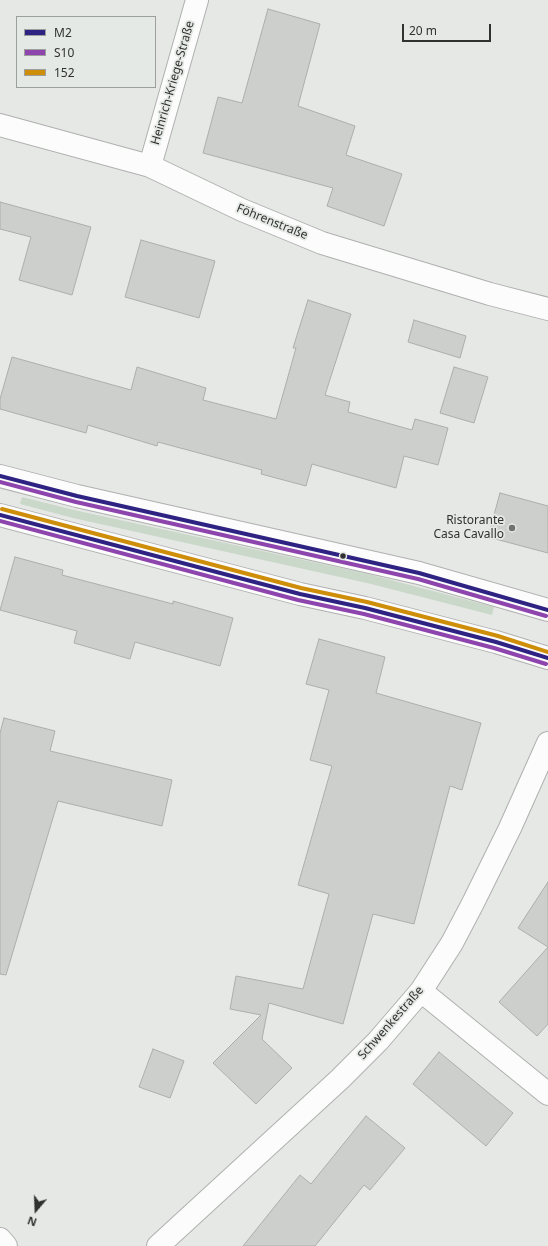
<!DOCTYPE html>
<meta charset="utf-8">
<style>
body{margin:0}
#map{position:relative;width:548px;height:1246px;overflow:hidden;background:#e6e8e6;font-family:"Noto Sans",sans-serif}
canvas{display:block}
.legend{position:absolute;left:16px;top:16px;width:140px;height:72px;box-sizing:border-box;background:#e5e9e5;border:1px solid #9d9f9d;margin:0;padding:5px 7px;list-style:none;font-size:12px;color:#303130}
.legend li{display:flex;align-items:center;gap:8px;height:20px}
.legend b{width:20px;border:1px solid #9d9f9d}
.north{position:absolute;left:16px;top:1190px;width:40px;height:40px;-webkit-text-stroke:3px #e5e9e5;paint-order:stroke;rotate:199deg;font-size:11px;font-weight:700;line-height:16px;text-align:center;color:#303130}
.north::after{content:'';display:block;margin:auto;width:14px;height:18px;background:#303130;clip-path:polygon(50% 0,100% 100%,50% 72%,0 100%)}
.scale{position:absolute;left:402px;top:24px;width:89px;height:18px;box-sizing:border-box;border:2px solid #303130;border-top:0;padding-left:5px;font-size:12px;line-height:14px;white-space:nowrap;color:#303130;-webkit-text-stroke:3px #e5e9e5;paint-order:stroke}
</style>
<div id="map">
<canvas width="548" height="1246"></canvas>
<ul class="legend">
<li><b style="height:5px;background:#2e2382"></b>M2</li>
<li><b style="height:5px;background:#8e44ad"></b>S10</li>
<li><b style="height:5px;background:#cf8e0a"></b>152</li>
</ul>
<div class="north">N</div>
<div class="scale">20 m</div>
</div>
<script>
const ctx = document.querySelector('canvas').getContext('2d');
ctx.lineJoin = 'round';
function fill(path, color) {
  ctx.fillStyle = color;
  ctx.fill(path, 'evenodd');
}
function shape(rows) {
  const path = new Path2D();
  for (const r of rows) {
    path.moveTo(r[0], r[1]);
    for (let i = 2; i < r.length; i += 2) path.lineTo(r[i], r[i + 1]);
  }
  return path;
}
function trace(path, color, width, dash) {
  ctx.strokeStyle = color;
  ctx.lineWidth = width;
  ctx.lineCap = dash ? 'butt' : 'round';
  ctx.setLineDash(dash || []);
  ctx.stroke(path);
}
function write(font, color, halo, rows, align = 'center') {
  ctx.font = font + ' "Noto Sans",sans-serif';
  ctx.lineWidth = 3.5;
  ctx.setLineDash([]);
  ctx.textBaseline = 'middle';
  ctx.strokeStyle = halo;
  ctx.fillStyle = color;
  for (const [text, x, y, turn = 0] of rows) {
    ctx.save();
    ctx.translate(x, y);
    ctx.rotate((+turn || 0) * Math.PI / 180);
    ctx.textAlign = isNaN(turn) ? turn : align;
    if (halo) ctx.strokeText(text, 0, 0);
    ctx.fillText(text, 0, 0);
    ctx.restore();
  }
}
fill(shape([
 [22,497,74,510,368,574,494,607,492,615,367,583,73,518,20,504]
]), '#cad8c9');
const building = shape([
 [268,9,320,24,298,106,355,126,346,155,402,174,384,226,327,206,333,188,203,153,218,97,242,103,268,9],
 [0,202,91,227,72,295,19,280,31,237,0,229,0,202],
 [141,240,215,261,199,318,125,297,141,240],
 [308,300,351,314,325,395,350,402,348,412,412,430,415,419,448,428,438,465,404,456,396,488,312,464,306,486,261,474,262,470,158,442,157,446,88,425,86,433,0,409,0,399,12,357,131,390,137,367,206,388,203,400,276,419,296,348,293,348,308,300],
 [414,320,466,336,460,358,408,342,414,320],
 [454,367,488,377,474,423,440,413,454,367],
 [500,493,548,506,548,553,488,537,500,493],
 [15,557,63,570,62,575,173,604,173,601,233,618,220,666,135,642,130,659,74,643,77,631,0,610,15,557],
 [319,639,385,657,376,693,481,723,462,790,450,786,414,924,373,914,343,1024,269,1003,262,1039,292,1068,256,1104,213,1063,261,1015,230,1009,236,976,303,989,329,894,298,885,332,766,310,760,329,690,306,684,319,639],
 [4,718,55,731,50,751,172,780,162,826,58,801,6,975,0,974,0,733,4,718],
 [548,882,548,1024,537,1036,499,1002,548,947,518,928,548,882],
 [153,1049,184,1061,170,1098,139,1087,153,1049],
 [439,1052,513,1113,486,1146,413,1084,439,1052],
 [366,1116,405,1148,370,1190,364,1185,315,1246,243,1246,300,1175,311,1184,366,1116]
]);
fill(building, '#cdcfcd');
trace(building, '#acaeac', 1);
const street = shape([
 [0,125,150,166,242,210,322,243,490,294,548,309],
 [150,166,197,0],
 [421,991,548,1094],
 [0,1239,6,1246],
 [158,1246,340,1079,378,1041,421,991,452,943,473,903,510,828,548,743]
]);
const secondary = shape([
 [0,476,77,496,419,573,548,610],
 [0,515,300,594,365,608,496,642,548,658]
]);
trace(street, '#afb0af', 24);
trace(secondary, '#afb0af', 24);
trace(street, '#fbfcfb', 22);
trace(secondary, '#fbfcfb', 22);
trace(shape([
 [0,476,77,496,419,573,548,610],
 [0,515,300,594,365,608,496,642,548,658]
]), '#2e2382', 4);
trace(shape([
 [0,482,76,502,418,579,546,616],
 [0,521,298,600,364,614,494,648,546,664]
]), '#8e44ad', 4);
trace(shape([
 [2,509,301,588,367,602,498,636,548,652]
]), '#cf8e0a', 4);
for (const [x, y, r, color] of [
 [512,528,4,"#707170"],
 [343,556,3.5,"#303130"]
]) {
  const dot = new Path2D();
  dot.arc(x, y, r, 0, 2 * Math.PI);
  ctx.fillStyle = color;
  ctx.fill(dot);
  trace(dot, '#e5e9e5', 1.5);
}
write('12px', '#303130', '#e5e9e5', [
 ["Heinrich-Kriege-Straße",173,83,-74],
 ["Föhrenstraße",272,222,22],
 ["Schwenkestraße",391,1023,-49]
]);
write('12px', '#303130', '#e5e9e5', [
 ["Ristorante",504,521],
 ["Casa Cavallo",504,535]
], 'right');
</script>
